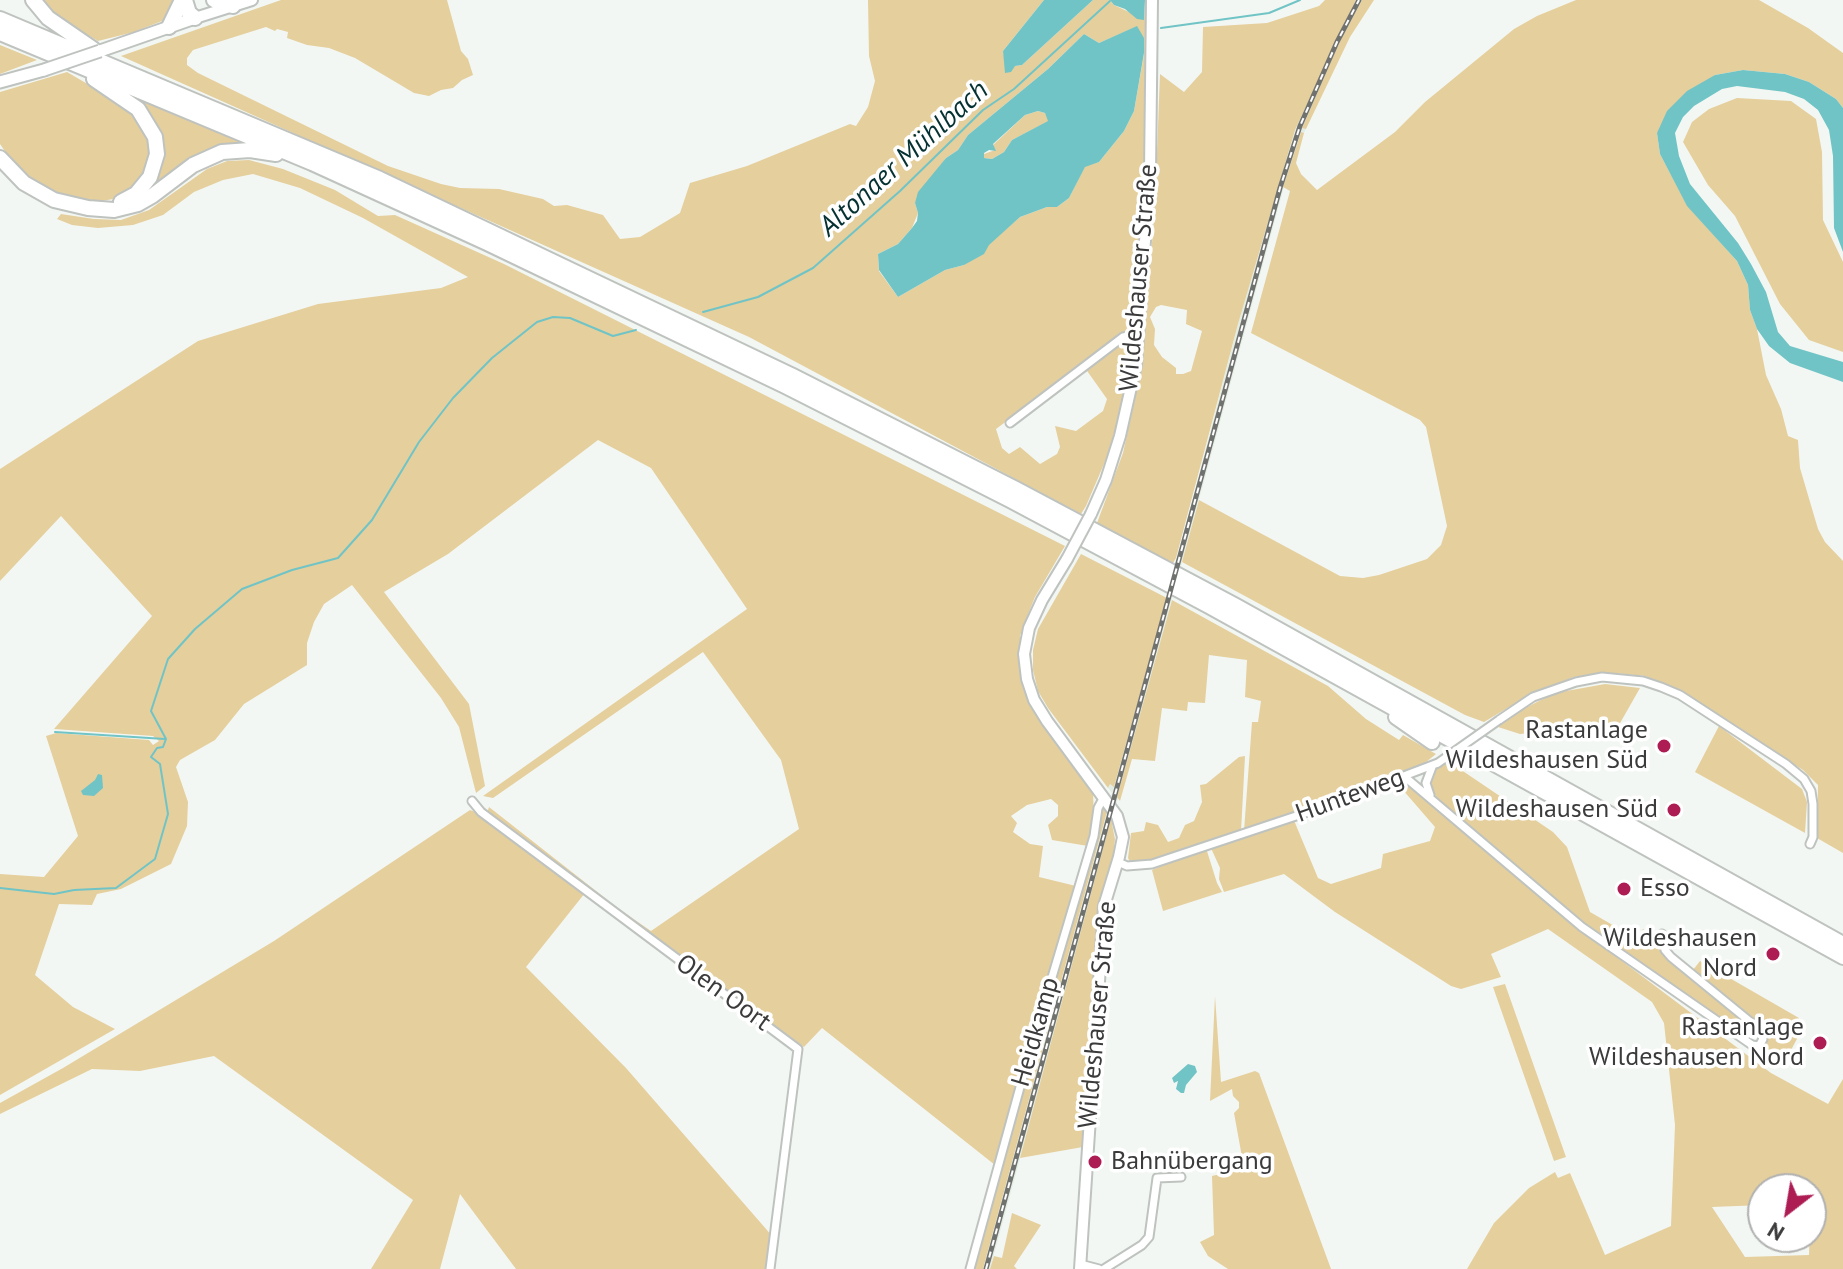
<!DOCTYPE html>
<meta charset="utf-8">
<style>
body{margin:0}
#map{position:relative;width:1843px;height:1269px;overflow:hidden;background:#f3f7f3;font-family:"PT Sans",sans-serif}
canvas{display:block}
.north{position:absolute;left:1747px;top:1173px;width:80px;height:80px;box-sizing:border-box;background:#fff;border:2px solid #b0b1b0;border-radius:50%;rotate:211deg;font-size:22px;font-weight:700;line-height:32px;text-align:center;color:#3a3b3a}
.north::after{content:'';display:block;margin:auto;width:28px;height:36px;background:#ad1d54;clip-path:polygon(50% 0,100% 100%,50% 72%,0 100%)}
</style>
<div id="map">
<canvas width="1843" height="1269"></canvas>
<div class="north">N</div>
</div>
<script>
const ctx = document.querySelector('canvas').getContext('2d');
ctx.lineJoin = 'round';
function fill(path, color) {
  ctx.fillStyle = color;
  ctx.fill(path, 'evenodd');
}
function shape(rows) {
  const path = new Path2D();
  for (const r of rows) {
    path.moveTo(r[0], r[1]);
    for (let i = 2; i < r.length; i += 2) path.lineTo(r[i], r[i + 1]);
  }
  return path;
}
function trace(path, color, width, dash) {
  ctx.strokeStyle = color;
  ctx.lineWidth = width;
  ctx.lineCap = dash ? 'butt' : 'round';
  ctx.setLineDash(dash || []);
  ctx.stroke(path);
}
function write(font, color, halo, rows, align = 'center') {
  ctx.font = font + ' "PT Sans",sans-serif';
  ctx.lineWidth = 7;
  ctx.setLineDash([]);
  ctx.textBaseline = 'middle';
  ctx.strokeStyle = halo;
  ctx.fillStyle = color;
  for (const [text, x, y, turn = 0] of rows) {
    ctx.save();
    ctx.translate(x, y);
    ctx.rotate((+turn || 0) * Math.PI / 180);
    ctx.textAlign = isNaN(turn) ? turn : align;
    if (halo) ctx.strokeText(text, 0, 0);
    ctx.fillText(text, 0, 0);
    ctx.restore();
  }
}
fill(shape([
 [1356,0,1362,0,1319,88,1302,127,1306,129,1304,133,1300,133,1288,172,990,1269,983,1269,1112,793,1108,788,1110,784,1114,786,1164,610,1238,324,1272,204,1295,130]
]), '#e4ede3');
fill(shape([
 [39,0,176,0,168,16,162,21,134,32,98,41,50,13],
 [281,0,447,0,461,51,468,59,473,75,462,80,453,88,441,90,429,96,414,93,355,58,329,48,307,45,287,38,288,32,277,29,275,31,266,27,193,50,187,58,187,65,198,73,388,166,441,184,460,188,499,189,543,199,554,206,567,205,603,215,620,239,640,237,680,213,690,183,747,166,850,124,856,126,868,107,875,81,869,56,868,0,1044,0,1003,51,1005,60,1015,66,1022,65,1093,0,1110,0,1114,5,1144,19,1145,0,1148,0,1146,124,1136,324,996,429,1002,448,1009,454,1020,447,1040,464,1057,454,1060,447,1055,426,1076,431,1103,411,1107,399,1085,368,1122,341,1128,341,1124,393,1110,450,1086,506,1081,514,749,337,121,56],
 [1136,27,1144,54,1134,111,1124,131,1099,162,1085,166,1069,198,1057,207,1047,207,1020,217,964,265,945,270,898,297,879,271,878,254,898,244,912,228,918,213,915,203,946,158,958,150,968,135,1048,69,1084,34,1099,43],
 [1325,0,1356,0,1295,130,1238,324,1176,558,1173,563,1097,523,1123,453,1142,366,1155,206,1160,74,1184,92,1202,72,1203,27,1267,23,1319,6],
 [1161,305,1187,310,1186,324,1202,331,1191,371,1183,374,1176,374,1176,368,1162,357,1154,345,1155,329,1150,317,1156,307],
 [1362,0,1374,0,1350,37,1306,129,1302,128,1339,43],
 [1576,0,1759,0,1808,28,1843,53,1843,108,1836,99,1809,82,1785,74,1743,70,1715,75,1657,133,1660,154,1687,205,1737,261,1748,285,1750,310,1757,329,1766,375,1781,409,1788,436,1798,440,1800,468,1818,529,1825,542,1843,561,1843,853,1817,838,1818,785,1803,770,1673,688,1645,676,1613,673,1574,677,1531,694,1484,722,1465,715,1182,562,1199,500,1340,576,1363,578,1379,575,1427,559,1441,545,1447,526,1426,427,1420,420,1251,333,1290,191,1283,187,1301,132,1304,133,1296,163,1301,174,1317,190,1395,132,1425,102,1514,29,1537,16],
 [0,45,37,60,0,74],
 [67,72,127,107,148,132,151,149,148,170,137,187,119,198,96,202,80,201,49,191,30,179,13,163,0,144,0,92],
 [121,91,255,147,228,148,145,198,160,152],
 [1737,98,1791,101,1816,119,1822,152,1823,220,1843,262,1843,352,1809,340,1780,304,1735,216,1708,185,1683,142,1692,122,1709,109],
 [1038,111,1045,113,1049,121,1012,140,1004,152,992,159,984,158,984,154,995,150,993,145,1025,115],
 [249,160,283,169,335,190,378,216,395,215,504,264,1065,546,1035,597,1026,619,1020,636,1020,673,1023,688,1035,714,1093,789,1094,825,1088,846,1052,840,1048,825,1058,816,1058,805,1051,799,1027,805,1011,816,1017,823,1013,832,1030,844,1043,846,1039,877,1076,886,995,1165,822,1028,804,1047,655,940,487,813,489,807,619,909,651,931,799,829,781,760,703,652,493,798,483,796,747,609,651,468,598,440,448,554,384,592,469,704,485,786,476,793,459,727,441,698,352,585,324,604,314,622,307,643,307,665,244,704,215,740,180,760,176,767,188,802,187,826,171,864,121,889,97,894,92,905,59,904,35,975,73,1007,115,1029,0,1095,0,874,44,877,78,836,46,736,56,733,149,740,153,745,159,741,153,736,54,729,152,616,61,516,0,581,0,469,198,341,318,304,441,288,468,277,363,218,300,188,253,174,223,180,194,192,163,215,133,225,98,228,72,225,57,219,61,214,94,219,121,220,149,210,207,169,227,161],
 [1081,554,1167,598,1114,787,1110,784,1108,788,1048,708,1038,691,1033,670,1033,650,1038,629],
 [1172,600,1328,686,1366,719,1399,740,1403,735,1436,754,1415,771,1389,778,1244,831,1252,722,1258,722,1261,701,1245,697,1247,660,1209,655,1205,703,1188,702,1187,711,1162,708,1155,761,1132,759,1120,801,1117,797],
 [1605,684,1640,688,1615,732,1602,727,1520,734,1498,727,1517,712,1555,693],
 [1719,726,1802,789,1807,802,1805,833,1695,772],
 [1245,756,1241,832,1151,861,1138,864,1130,862,1128,858,1131,833,1144,831,1146,822,1158,825,1168,842,1179,838,1185,825,1194,821,1202,802,1200,785,1206,784,1239,757],
 [1448,761,1553,832,1567,847,1590,912,1637,939,1643,929,1652,936,1663,955,1742,1020,1731,1027,1586,925,1436,797,1430,786,1430,778,1436,768],
 [1400,780,1419,791,1562,916,1771,1073,1828,1104,1843,1079,1843,1269,1467,1269,1494,1223,1529,1188,1555,1172,1558,1178,1570,1173,1605,1255,1671,1226,1675,1125,1664,1023,1652,1002,1548,929,1491,954,1501,977,1461,989,1451,986,1335,912,1284,874,1224,892,1219,879,1220,868,1210,846,1293,818,1318,878,1331,884,1381,868,1383,854,1430,841,1435,827,1396,782],
 [1763,1189,1811,1189,1809,1255,1745,1257,1712,1207,1763,1205],
 [1104,805,1108,808,983,1269,972,1269,1099,810],
 [470,810,478,813,585,893,526,967,626,1068,773,1237,767,1269,516,1269,460,1194,440,1269,371,1269,413,1200,214,1056,140,1071,92,1069,0,1114,0,1103,63,1068,274,941],
 [1111,819,1115,839,1113,861,1101,897,1083,1147,1020,1158],
 [1206,848,1217,883,1222,892,1163,911,1152,870],
 [1700,961,1799,1018,1794,1030,1798,1037,1783,1065,1768,1050,1764,1034,1756,1022,1693,970],
 [1505,984,1566,1157,1554,1161,1493,987],
 [1215,996,1221,1082,1255,1071,1259,1073,1331,1269,1228,1269,1208,1256,1200,1242,1214,1235,1212,1176,1244,1168,1234,1113,1239,1108,1239,1102,1233,1096,1232,1089,1210,1101],
 [1012,1213,1041,1225,1014,1266,1017,1269,990,1269,994,1256,1002,1258]
]), '#e5cf9d');
fill(shape([
 [1044,0,1093,0,1022,65,1015,66,1011,72,1005,73,1003,51],
 [1110,0,1145,0,1144,20,1137,19,1125,9,1114,5],
 [1137,26,1144,38,1144,53,1134,111,1124,131,1099,162,1085,167,1069,198,1057,207,1047,207,1020,217,989,245,984,254,964,265,945,270,898,297,879,270,878,254,898,244,912,228,917,221,918,213,915,203,918,192,946,158,958,150,968,135,1048,69,1084,34,1099,43],
 [1038,111,1045,113,1048,121,1012,140,1004,152,992,159,984,158,984,153,989,150,996,151,993,144,1025,115],
 [1743,70,1785,74,1809,82,1836,99,1843,108,1843,252,1834,228,1833,156,1829,130,1818,110,1804,99,1785,92,1737,86,1722,89,1694,106,1683,117,1675,133,1679,156,1690,184,1738,243,1751,264,1766,292,1778,332,1790,346,1843,362,1843,382,1790,363,1769,346,1757,329,1750,310,1748,285,1737,261,1687,206,1660,154,1657,133,1667,111,1687,91,1715,75],
 [98,774,102,775,103,788,94,796,83,795,81,791,95,780],
 [1188,1064,1195,1066,1197,1072,1186,1085,1184,1093,1181,1093,1176,1089,1178,1081,1174,1083,1172,1078]
]), '#70c4c6');
trace(shape([
 [1161,28,1269,13,1300,0],
 [703,312,758,297,813,268,900,191,983,110,1014,89,1110,1],
 [55,732,165,739],
 [0,888,54,894,74,890,116,888,155,859,168,814,160,764,151,757,157,748,163,747,166,739,151,711,168,659,195,629,242,589,292,570,338,558,372,520,419,442,453,398,492,358,537,322,553,317,570,318,613,336,636,330]
]), '#70c4c6', 2);
const street = shape([
 [1010,423,1123,337,1139,334],
 [1499,720,1533,697,1576,682,1602,677,1643,681,1661,687,1680,695,1786,764,1804,779,1811,791,1813,804,1813,837,1810,844],
 [1405,777,1582,927,1752,1045,1759,1046,1763,1039,1759,1029,1671,957,1665,950,1662,934],
 [1430,795,1426,783,1432,767],
 [472,801,481,812,798,1049,770,1269],
 [1118,862,1127,866,1152,864,1317,809,1438,763],
 [1080,1264,1099,1269],
 [970,1269,1028,1058,1094,836,1098,808,1104,797],
 [1104,1269,1142,1245,1149,1237,1157,1178,1181,1177]
]);
const secondary = shape([
 [195,18,252,0],
 [1091,514,1106,480,1120,436,1136,365,1150,172,1152,0],
 [1067,559,1042,600,1029,628,1024,654,1027,679,1034,700,1047,721,1117,816,1123,837,1119,857,1104,906,1080,1269]
]);
const primary = shape([
 [100,51,195,18],
 [0,82,44,70]
]);
const highway = shape([
 [33,0,48,18,93,49],
 [185,0,189,13,195,18],
 [214,0,233,6],
 [0,19,380,179,791,375,1016,489,1236,606,1843,944],
 [169,27,182,0],
 [0,33,312,163,487,243,785,386,1010,500,1209,606,1843,957],
 [94,79,138,109,155,137,157,154,150,177,136,194,121,202],
 [0,158,24,183,54,200,88,208,114,210,138,204,152,196,193,165,222,152,250,150,276,154],
 [1396,717,1432,742]
]);
trace(street, '#bfc3bf', 11);
trace(secondary, '#bfc3bf', 14);
trace(primary, '#bfc3bf', 15);
trace(highway, '#bfc3bf', 18);
trace(street, '#fff', 7);
trace(secondary, '#fff', 10);
trace(primary, '#fff', 11);
trace(highway, '#fff', 14);
const rail = shape([
 [986,1269,1280,188,1300,126,1337,42,1359,0]
]);
trace(rail, '#707270', 5);
trace(rail, '#fff', 2, [6]);
const streetBridge = shape([
 [1438,763,1499,720]
]);
const secondaryBridge = shape([
 [1067,559,1091,514]
]);
const primaryBridge = shape([
 [44,70,100,51]
]);
trace(streetBridge, '#bfc3bf', 11, []);
trace(secondaryBridge, '#bfc3bf', 14, []);
trace(primaryBridge, '#bfc3bf', 15, []);
trace(streetBridge, '#fff', 7);
trace(secondaryBridge, '#fff', 10);
trace(primaryBridge, '#fff', 11);
for (const [x, y, r, color] of [
 [1664,746,8,"#ad1d54"],
 [1674,810,8,"#ad1d54"],
 [1624,889,8,"#ad1d54"],
 [1773,954,8,"#ad1d54"],
 [1820,1043,8,"#ad1d54"],
 [1095,1162,8,"#ad1d54"]
]) {
  const dot = new Path2D();
  dot.arc(x, y, r, 0, 2 * Math.PI);
  ctx.fillStyle = color;
  ctx.fill(dot);
  trace(dot, '#fff', 3);
}
write('26px', '#3a3b3a', '#fff', [
 ["Wildeshauser Straße",1139,278,-85],
 ["Hunteweg",1350,796,-20],
 ["Olen Oort",723,993,36],
 ["Wildeshauser Straße",1098,1015,-85],
 ["Heidkamp",1036,1032,-74]
]);
write('26px', '#3a3b3a', '#fff', [
 ["Rastanlage",1648,731],
 ["Wildeshausen Süd",1648,761],
 ["Wildeshausen Süd",1658,810],
 ["Esso",1640,889,"left"],
 ["Wildeshausen",1757,939],
 ["Nord",1757,969],
 ["Rastanlage",1804,1028],
 ["Wildeshausen Nord",1804,1058],
 ["Bahnübergang",1111,1162,"left"]
], 'right');
write('italic 28px', '#053132', '#fff', [
 ["Altonaer Mühlbach",904,159,-42]
]);
</script>
